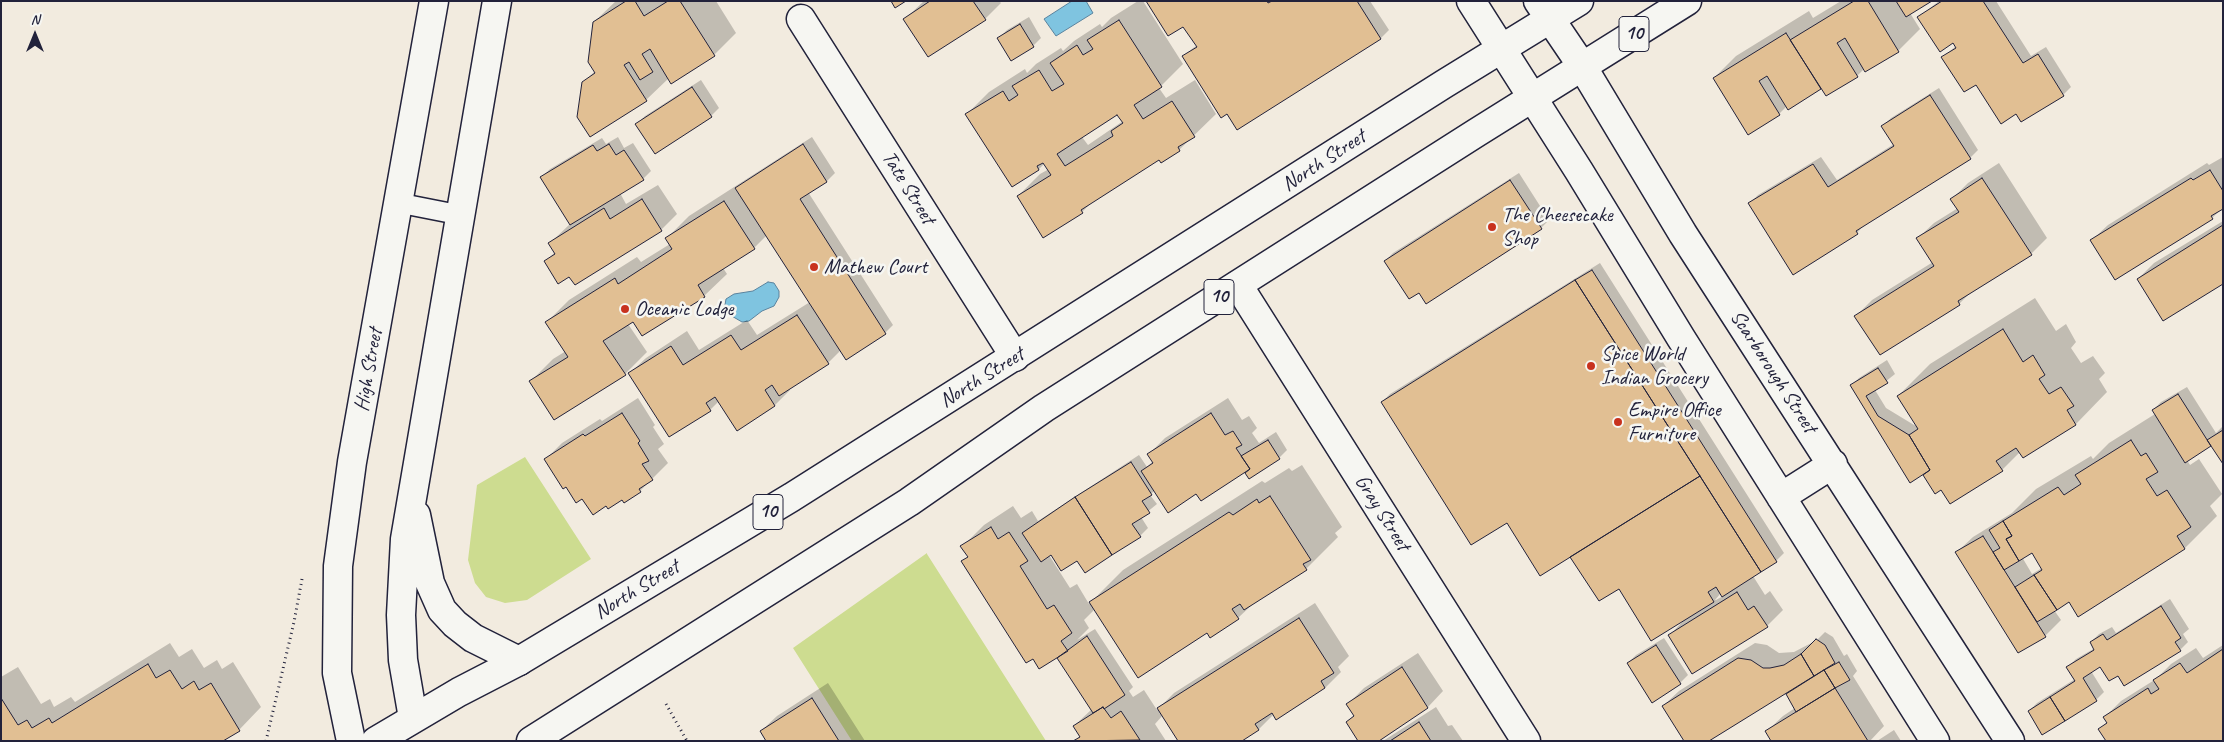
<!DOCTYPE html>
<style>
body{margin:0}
#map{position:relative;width:2224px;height:742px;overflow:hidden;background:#f2ebdf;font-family:Caveat,sans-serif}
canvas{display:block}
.frame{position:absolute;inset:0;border:2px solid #22223b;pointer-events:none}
.north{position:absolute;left:10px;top:10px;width:50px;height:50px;-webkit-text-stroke:4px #f6f6f2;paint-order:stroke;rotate:0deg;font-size:14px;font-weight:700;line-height:20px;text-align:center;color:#22223b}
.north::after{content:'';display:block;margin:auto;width:18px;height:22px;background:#22223b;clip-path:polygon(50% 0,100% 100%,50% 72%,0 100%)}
</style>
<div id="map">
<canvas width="2224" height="742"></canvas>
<div class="frame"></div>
<div class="north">N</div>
</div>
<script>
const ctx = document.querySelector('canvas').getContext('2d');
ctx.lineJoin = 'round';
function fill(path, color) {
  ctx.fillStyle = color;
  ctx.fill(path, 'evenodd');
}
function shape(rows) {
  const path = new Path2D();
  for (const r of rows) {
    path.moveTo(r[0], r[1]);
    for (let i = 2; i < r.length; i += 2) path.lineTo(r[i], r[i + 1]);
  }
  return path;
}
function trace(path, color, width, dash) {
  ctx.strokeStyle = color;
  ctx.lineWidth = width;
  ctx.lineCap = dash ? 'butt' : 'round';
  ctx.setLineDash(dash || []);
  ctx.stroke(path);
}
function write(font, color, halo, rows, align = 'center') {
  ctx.font = font + ' Caveat,sans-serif';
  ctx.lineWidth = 5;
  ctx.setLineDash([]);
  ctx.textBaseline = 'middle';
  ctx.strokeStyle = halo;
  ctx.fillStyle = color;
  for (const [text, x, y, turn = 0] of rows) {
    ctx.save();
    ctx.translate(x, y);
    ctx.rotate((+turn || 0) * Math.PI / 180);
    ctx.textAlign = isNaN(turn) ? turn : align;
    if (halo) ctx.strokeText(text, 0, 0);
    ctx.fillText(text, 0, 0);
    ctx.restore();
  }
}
fill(shape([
 [525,457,591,559,527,600,505,603,486,597,475,583,468,560,477,485],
 [927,553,927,554,1046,741,852,741,793,648]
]), '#cddc90');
const water = shape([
 [1072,1,1086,1,1093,13,1056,36,1044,19,1072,1],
 [768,282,774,283,779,291,779,297,774,306,762,311,749,321,742,322,730,315,725,305,726,299,734,294,753,291,768,282]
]);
fill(water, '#7fc4e0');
trace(water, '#5a839e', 1);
fill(shape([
 [616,1,716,1,736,33,714,55,669,78,646,100,583,83,595,71,594,22],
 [924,1,999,1,1001,3,985,19,905,19],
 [1138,1,1143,1,1183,64,1159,88,1166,98,1195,80,1216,114,1179,150,1160,158,1095,199,1082,212,1018,196,1040,174,1049,169,1045,163,1039,169,1013,185,967,114,989,92,1025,69,1027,73,1036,64,1061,48,1063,51,1074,41,1100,24,1102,27,1111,18],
 [1118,114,1123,121,1088,145,1082,137],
 [1148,1,1370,1,1389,30,1381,38,1237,128,1183,56,1197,45,1183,25],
 [1841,1,1930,1,1910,13,1920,29,1898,51,1865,68,1857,76,1822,88,1788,109,1787,106,1779,114,1749,133,1714,78,1736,56,1809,11,1813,18],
 [1939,1,1996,1,2031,56,2046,47,2071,87,2063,95,2017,112,1943,57,1956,46,1953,42,1919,17],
 [1029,17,1041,38,1033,46,999,38,1007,30],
 [701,80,719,108,711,116,637,124,645,116],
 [1939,88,1978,150,1970,158,1865,224,1857,233,1750,203,1758,195,1821,157,1837,180,1894,144,1883,126,1891,118],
 [618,137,624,148,633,143,651,171,643,179,620,193,626,204,658,185,677,214,661,230,569,275,546,261,555,252,550,243,570,224,542,177,550,169,602,138,606,144],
 [812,137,835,173,827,181,808,192,893,325,885,333,846,358,841,350,828,363,789,388,790,390,775,405,719,401,710,410,630,373,646,358,687,331,699,350,747,320,757,335,810,302,767,235,754,248,723,268,727,274,704,296,643,334,634,320,628,324,647,352,625,374,531,381,553,359,566,351,547,322,569,300,637,257,641,262,670,244,667,238,689,216],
 [2223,157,2223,208,2212,218,2092,240,2108,225,2207,163,2209,165],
 [1999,163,2047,238,2031,254,1971,292,1959,304,1856,316,1872,300,1933,262,1918,238,1934,223,1958,208,1952,199,1968,183],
 [1519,173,1549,220,1541,228,1385,261,1393,253],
 [2223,221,2223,283,2138,279,2154,263],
 [1600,263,1784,553,1776,561,1753,576,1765,595,1770,591,1783,610,1767,626,1670,635,1684,620,1619,587,1507,521,1382,402,1390,394],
 [1721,593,1723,596,1716,600,1715,600],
 [2035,298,2056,331,2066,324,2076,342,2071,348,2081,363,2093,356,2105,373,2099,379,2107,392,2076,424,2023,456,2020,452,2002,470,1942,488,1935,492,1924,473,1851,386,1859,378,1887,360,1895,374,1875,390,1886,408,1919,428,1898,396,1930,364],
 [2187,387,2216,433,2223,426,2223,461,2212,444,2187,460,2190,465,2199,459,2222,494,2210,506,2217,516,2185,548,2078,615,2069,600,2054,610,2061,620,2045,636,1957,552,1973,537,2012,513,2036,489,2091,456,2093,459,2109,443,2155,414,2153,410,2161,402],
 [2032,551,2042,568,2032,574,2022,557],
 [638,398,655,425,653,427,664,444,658,449,668,463,640,491,607,505,582,497,546,459,562,443,600,419,602,421],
 [1228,398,1242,420,1249,416,1257,428,1252,433,1259,443,1276,432,1287,450,1279,458,1249,477,1245,471,1196,493,1155,490,1150,495,1157,504,1141,517,1148,528,1140,536,1078,559,1051,554,1049,555,1070,588,1077,584,1089,604,1123,570,1262,481,1265,483,1289,468,1292,471,1302,465,1342,527,1335,533,1338,537,1306,569,1255,602,1238,618,1208,631,1095,609,1084,620,1089,628,1077,640,1095,629,1133,687,1129,691,1133,697,1144,690,1157,710,1174,693,1315,603,1349,656,1338,667,1341,672,1325,688,1274,714,1259,729,1240,741,1163,715,1155,724,1166,741,1075,741,1080,736,1074,726,1092,709,1064,653,963,561,968,556,962,547,984,525,1013,506,1021,518,1032,511,1038,521,1139,455,1147,467,1153,461,1149,454,1165,438],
 [2170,599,2189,629,2183,634,2188,642,2180,650,2119,674,2100,665,2091,671,2104,692,2096,700,2029,711,2037,703,2075,679,2068,667,2076,659,2095,648,2091,642,2099,634,2112,627,2116,633],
 [1825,632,1833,637,1844,656,1847,654,1857,671,1853,676,1884,726,1870,741,1773,741,1767,731,1783,716,1795,708,1787,694,1791,689,1663,706,1679,691,1755,643,1767,645,1779,653,1794,652,1817,640],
 [1664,638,1688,675,1680,683,1628,663,1636,655],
 [170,643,179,657,192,649,204,668,217,660,222,669,233,662,261,707,239,730,223,740,1,741,1,677,18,667,41,704,50,699,54,707,71,697,75,702],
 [2223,645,2223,741,2100,729,2108,721,2105,717,2121,701,2156,679,2171,664,2196,648,2203,658],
 [1418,653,1443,691,1428,707,1376,741,1347,722,1355,714,1348,704,1364,688],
 [828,683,865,741,767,741,761,731,777,716],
 [1436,707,1448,726,1452,725,1463,741,1383,741],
 [1894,730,1901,741,1877,741]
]), '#0003');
const building = shape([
 [626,1,635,1,644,16,668,1,680,1,715,56,671,84,650,49,642,54,653,72,640,80,629,62,624,65,647,101,590,137,577,117,582,82,595,73,588,62,593,22,626,1],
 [891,1,906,1,895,8,891,1],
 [930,1,973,1,986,20,928,57,903,19,930,1],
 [1146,1,1267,1,1268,3,1272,1,1357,1,1381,39,1237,130,1227,114,1221,118,1182,56,1197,47,1183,27,1168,36,1146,1],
 [1854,1,1868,1,1899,52,1865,72,1845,38,1837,43,1858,77,1826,96,1790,40,1854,1],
 [1896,1,1932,1,1906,17,1896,1],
 [1942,1,1983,1,2023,63,2038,54,2064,96,2021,122,2016,114,2001,124,1976,85,1964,92,1941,57,1956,48,1953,43,1940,52,1917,17,1942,1],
 [1119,20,1162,87,1134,105,1143,119,1172,101,1195,137,1178,147,1180,151,1161,163,1159,160,1081,210,1083,213,1043,238,1017,196,1051,175,1043,163,1037,166,1039,170,1012,187,965,114,1003,91,1009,101,1018,95,1012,86,1039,70,1052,91,1064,84,1050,63,1077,45,1083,55,1093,49,1087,40,1119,20],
 [1117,115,1123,123,1111,131,1113,136,1065,166,1057,154,1117,115],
 [1020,24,1034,47,1011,61,997,38,1020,24],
 [1786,33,1821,89,1788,110,1767,76,1759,81,1780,115,1748,135,1713,78,1786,33],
 [692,87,712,117,655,154,635,124,692,87],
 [1930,95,1971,159,1856,231,1858,234,1793,275,1748,203,1813,164,1828,187,1894,146,1881,126,1930,95],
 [609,144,616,155,624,150,644,180,570,225,540,177,593,145,597,151,609,144],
 [803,144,827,182,800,199,886,334,846,360,735,188,803,144],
 [2210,170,2223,191,2223,209,2211,216,2213,219,2115,280,2090,240,2191,178,2193,180,2210,170],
 [1982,178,2032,255,1958,301,1960,305,1880,355,1854,316,1934,266,1916,238,1959,212,1950,199,1982,178],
 [1510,180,1542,229,1426,304,1419,293,1409,299,1384,261,1510,180],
 [642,199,662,231,575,285,569,277,558,284,544,261,555,254,548,243,604,208,610,219,642,199],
 [724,201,755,249,698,285,705,297,642,336,633,322,603,341,626,375,554,420,529,381,568,357,545,322,615,278,618,284,672,249,665,238,724,201],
 [2223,225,2223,284,2163,321,2137,279,2223,225],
 [1592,270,1777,562,1761,572,1575,280,1592,270],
 [1575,280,1700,476,1540,576,1507,523,1471,545,1381,402,1575,280],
 [797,315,829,364,779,396,772,385,765,390,775,406,737,431,715,397,706,403,711,411,669,437,628,373,671,346,683,365,731,335,741,350,797,315],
 [2003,329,2023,362,2033,355,2045,375,2039,379,2049,394,2061,387,2074,406,2067,410,2076,425,2023,458,2016,448,1996,461,2003,471,1950,504,1941,490,1935,494,1923,475,1930,470,1909,435,1918,429,1897,396,2003,329],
 [1878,368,1888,383,1866,396,1878,416,1909,435,1930,470,1910,483,1850,385,1878,368],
 [2178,394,2211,446,2185,463,2152,410,2178,394],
 [622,413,640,441,638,443,649,461,642,464,653,480,639,489,641,492,624,503,622,500,608,509,606,506,593,515,582,499,576,503,566,487,563,489,544,459,583,434,585,436,622,413],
 [1211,413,1225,435,1233,431,1242,445,1236,448,1250,469,1201,501,1196,494,1168,513,1141,471,1153,463,1147,454,1211,413],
 [2223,430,2223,464,2207,440,2223,430],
 [1268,440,1280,459,1249,479,1245,473,1250,469,1241,456,1268,440],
 [2131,440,2141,456,2146,453,2158,472,2146,479,2157,496,2167,490,2191,527,2177,536,2185,549,2078,617,2069,602,2057,610,2034,575,2042,570,2032,553,2019,561,2006,539,2012,536,2003,521,2058,487,2064,495,2081,484,2075,475,2131,440],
 [1131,462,1152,495,1142,501,1150,513,1132,524,1141,537,1112,555,1075,497,1131,462],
 [1700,476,1761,572,1722,597,1716,587,1708,592,1714,602,1651,641,1619,589,1599,601,1570,557,1700,476],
 [1270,496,1311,560,1303,564,1307,570,1244,610,1240,604,1232,609,1239,619,1210,638,1207,633,1138,678,1089,602,1229,512,1233,515,1257,499,1259,503,1270,496],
 [1075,497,1112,555,1085,573,1077,561,1061,571,1051,555,1041,562,1022,533,1075,497],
 [2003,521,2012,536,2006,539,2019,561,2004,570,1993,552,2000,548,1989,530,2003,521],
 [991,527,998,539,1009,532,1028,561,1020,566,1047,609,1054,605,1072,633,1061,641,1068,651,1039,669,1033,659,1026,663,961,561,968,557,960,546,991,527],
 [1983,536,2046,637,2018,653,1955,552,1983,536],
 [2034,575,2057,610,2037,622,2015,587,2034,575],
 [1737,592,1748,610,1754,606,1768,627,1692,674,1668,635,1737,592],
 [2161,606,2181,638,2175,642,2181,651,2124,686,2118,676,2109,681,2100,667,2083,678,2097,701,2065,721,2050,697,2075,681,2066,667,2094,650,2090,642,2103,634,2107,640,2161,606],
 [1299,618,1334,673,1321,681,1325,688,1276,720,1272,713,1255,724,1259,730,1242,741,1178,741,1157,708,1299,618],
 [1087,636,1125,695,1104,709,1103,707,1093,713,1057,658,1087,636],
 [1816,639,1825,645,1835,663,1814,676,1801,654,1816,639],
 [1656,645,1681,684,1652,703,1627,663,1656,645],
 [2223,649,2223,741,2106,741,2098,729,2107,723,2103,717,2148,688,2151,694,2159,689,2153,680,2180,663,2187,673,2223,649],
 [1801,654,1814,676,1709,741,1684,741,1662,706,1738,658,1751,660,1763,668,1770,668,1784,665,1801,654],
 [1839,662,1850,680,1835,688,1824,670,1839,662],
 [148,664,156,678,170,670,182,689,194,681,199,690,211,683,240,731,223,741,1,741,1,698,18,725,27,720,32,728,49,718,52,723,148,664],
 [1402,667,1428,708,1379,741,1358,741,1346,722,1354,716,1346,704,1402,667],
 [1824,670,1835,688,1796,712,1786,694,1824,670],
 [1835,688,1868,741,1771,741,1765,731,1835,688],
 [2050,697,2065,721,2042,735,2028,711,2050,697],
 [812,698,839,741,766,741,760,731,812,698],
 [1103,707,1111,718,1121,711,1140,740,1073,741,1080,737,1073,726,1103,707],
 [1419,722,1431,741,1390,741,1419,722]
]);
fill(building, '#e1bf93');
trace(building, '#22223b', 1);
const lane = shape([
 [399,203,460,215]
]);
const street = shape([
 [801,19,1015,357],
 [1238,285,1526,741]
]);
const secondary = shape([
 [1471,1,1579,171,1681,338,1935,741],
 [1538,1,1582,66,1683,234,2010,741],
 [1781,497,1833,464],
 [416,515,430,583,442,610,455,624,473,638,519,661],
 [413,718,403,660,401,615,405,539,497,1],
 [351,741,337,673,338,566,352,462,434,1]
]);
const highway = shape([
 [376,741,459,692,519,661,792,497,1444,84,1579,1],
 [531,741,909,502,1044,408,1476,133,1687,1]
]);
trace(lane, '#22223b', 22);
trace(street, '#22223b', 31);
trace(secondary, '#22223b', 31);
trace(highway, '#22223b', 31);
trace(shape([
 [666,704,687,741],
 [266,741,294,622,302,579]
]), '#22223b', 3, [1, 4]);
trace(lane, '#f6f6f2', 19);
trace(street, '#f6f6f2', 28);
trace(secondary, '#f6f6f2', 28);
trace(highway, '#f6f6f2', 28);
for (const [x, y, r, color] of [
 [1492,227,5,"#c8321e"],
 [814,267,5,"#c8321e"],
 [625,309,5,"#c8321e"],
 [1591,366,5,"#c8321e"],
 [1618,422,5,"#c8321e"]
]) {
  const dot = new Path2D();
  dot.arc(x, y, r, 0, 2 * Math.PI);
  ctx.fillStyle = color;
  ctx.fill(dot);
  trace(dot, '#f6f6f2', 2);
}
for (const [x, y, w] of [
 [1634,34,30],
 [1219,297,30],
 [768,512,30]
]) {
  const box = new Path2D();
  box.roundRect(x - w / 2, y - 17.5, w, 35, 4);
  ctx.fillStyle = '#f6f6f2';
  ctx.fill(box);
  trace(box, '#22223b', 1);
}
write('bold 20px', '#22223b', null, [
 ["10",1634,34],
 ["10",1219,297],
 ["10",768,512]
]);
write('21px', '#22223b', '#f6f6f2', [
 ["North Street",1324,161,-33],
 ["Tate Street",908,188,58],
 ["High Street",369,370,-80],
 ["Scarborough Street",1773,372,57],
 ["North Street",982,378,-32],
 ["Gray Street",1382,513,58],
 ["North Street",637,590,-31]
]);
write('21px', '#22223b', '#f6f6f2', [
 ["The Cheesecake",1502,215],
 ["Shop",1502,239],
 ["Mathew Court",824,267],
 ["Oceanic Lodge",635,309],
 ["Spice World",1601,354],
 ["Indian Grocery",1601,378],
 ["Empire Office",1628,410],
 ["Furniture",1628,434]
], 'left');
</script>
